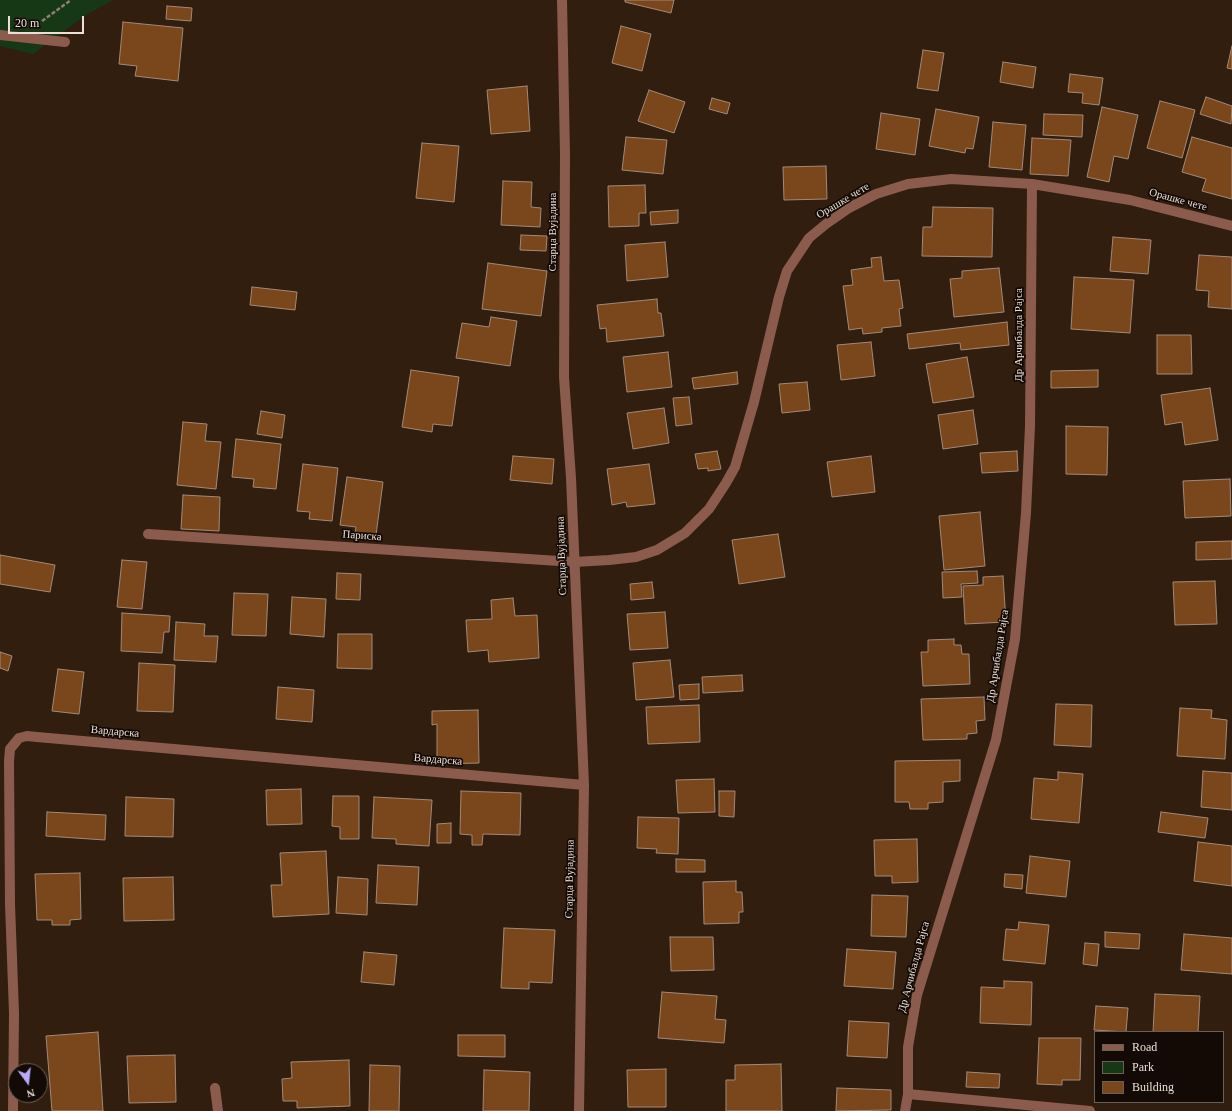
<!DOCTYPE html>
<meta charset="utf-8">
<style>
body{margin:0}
#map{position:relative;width:1232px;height:1111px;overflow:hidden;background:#321e0f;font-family:"Times New Roman",serif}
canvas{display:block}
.legend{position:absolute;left:1094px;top:1031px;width:130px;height:72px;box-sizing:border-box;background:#130a05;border:1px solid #6a5f58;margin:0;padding:5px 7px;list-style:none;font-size:12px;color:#eddfd5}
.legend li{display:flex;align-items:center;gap:8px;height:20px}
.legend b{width:20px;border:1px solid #6a5f58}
.north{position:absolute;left:8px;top:1063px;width:40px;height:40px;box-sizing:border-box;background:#130a05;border:1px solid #6a5f58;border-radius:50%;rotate:165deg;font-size:11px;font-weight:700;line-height:16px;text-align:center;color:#eddfd5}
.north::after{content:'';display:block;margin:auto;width:14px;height:18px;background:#b9abf7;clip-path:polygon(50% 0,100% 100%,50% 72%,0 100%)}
.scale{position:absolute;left:8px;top:16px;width:76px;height:18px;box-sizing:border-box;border:2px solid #eddfd5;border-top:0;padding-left:5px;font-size:12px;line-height:14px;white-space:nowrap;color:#eddfd5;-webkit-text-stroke:3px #130a05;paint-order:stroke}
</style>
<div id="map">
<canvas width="1232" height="1111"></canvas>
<ul class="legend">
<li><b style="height:5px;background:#8b5b4e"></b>Road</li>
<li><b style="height:11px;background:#163814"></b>Park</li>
<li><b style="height:11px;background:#7a471c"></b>Building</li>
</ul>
<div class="north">N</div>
<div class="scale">20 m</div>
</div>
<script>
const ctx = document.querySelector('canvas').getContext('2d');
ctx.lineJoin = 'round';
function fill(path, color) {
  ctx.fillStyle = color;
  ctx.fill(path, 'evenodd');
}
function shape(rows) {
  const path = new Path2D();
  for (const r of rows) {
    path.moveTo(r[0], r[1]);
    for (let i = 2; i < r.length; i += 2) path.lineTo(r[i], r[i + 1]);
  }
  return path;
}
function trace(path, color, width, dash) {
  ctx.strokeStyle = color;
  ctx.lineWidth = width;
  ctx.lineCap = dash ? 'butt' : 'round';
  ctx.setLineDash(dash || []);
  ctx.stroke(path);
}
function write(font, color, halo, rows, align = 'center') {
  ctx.font = font + ' "Times New Roman",serif';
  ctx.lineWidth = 3.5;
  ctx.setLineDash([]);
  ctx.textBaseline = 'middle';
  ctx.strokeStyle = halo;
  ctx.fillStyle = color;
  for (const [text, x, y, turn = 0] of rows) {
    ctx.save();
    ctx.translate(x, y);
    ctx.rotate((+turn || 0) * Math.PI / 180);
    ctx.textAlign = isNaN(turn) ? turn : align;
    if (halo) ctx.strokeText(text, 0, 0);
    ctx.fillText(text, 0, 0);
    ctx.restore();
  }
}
fill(shape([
 [0,0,113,0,86,15,33,54,0,46]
]), '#163814');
const building = shape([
 [625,0,674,0,671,13,625,2,625,0],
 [167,6,192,8,191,21,166,19,167,6],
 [123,22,183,28,178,81,135,76,137,66,119,64,123,22],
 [621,26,651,34,642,71,612,63,621,26],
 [1232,46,1232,69,1227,68,1232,46],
 [923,50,944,53,938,91,917,88,923,50],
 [1003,62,1036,67,1033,88,1000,82,1003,62],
 [1070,74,1103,78,1099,105,1082,103,1083,93,1068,92,1070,74],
 [527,86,530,131,491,134,487,90,527,86],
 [649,90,685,102,674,133,638,121,649,90],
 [1206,97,1232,106,1231,124,1200,114,1206,97],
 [712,98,730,103,727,114,709,109,712,98],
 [1160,101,1195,110,1182,158,1147,148,1160,101],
 [1102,107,1138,115,1128,159,1114,156,1109,182,1087,177,1102,107],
 [936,109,979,117,973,149,966,148,965,153,929,146,936,109],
 [881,113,920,119,915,155,876,149,881,113],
 [1044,114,1083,115,1082,137,1043,135,1044,114],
 [993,122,1026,125,1022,170,989,167,993,122],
 [626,137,667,140,663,174,622,170,626,137],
 [1192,137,1232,148,1232,199,1202,191,1206,179,1182,172,1192,137],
 [1032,138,1071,140,1068,176,1030,174,1032,138],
 [422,143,459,146,454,202,416,198,422,143],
 [826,166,827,199,784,200,783,167,826,166],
 [503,181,532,182,531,207,541,208,540,227,501,225,503,181],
 [645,185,646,213,639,213,639,226,609,227,608,186,645,185],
 [933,207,993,208,992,257,922,256,923,227,932,227,933,207],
 [678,210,678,223,651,225,650,212,678,210],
 [521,235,547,236,546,251,520,250,521,235],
 [1113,237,1151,240,1148,274,1110,271,1113,237],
 [665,242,668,277,627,281,625,245,665,242],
 [1199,255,1232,257,1232,309,1208,307,1209,291,1196,290,1199,255],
 [881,257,884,281,899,280,903,308,899,309,901,326,882,328,882,332,863,334,862,328,849,330,843,286,853,285,851,270,872,267,871,258,881,257],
 [488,263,547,271,541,316,482,309,488,263],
 [999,268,1004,312,954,317,950,279,962,278,962,271,999,268],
 [1074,277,1134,280,1130,333,1071,329,1074,277],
 [252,287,297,292,295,310,250,305,252,287],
 [657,299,658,313,661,313,664,336,607,342,606,328,600,329,597,305,657,299],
 [491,317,517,321,510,366,456,358,462,323,489,327,491,317],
 [1007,322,1009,345,961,350,960,343,909,349,907,334,1007,322],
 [1157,335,1191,335,1192,374,1157,374,1157,335],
 [871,342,875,376,841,380,837,345,871,342],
 [668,352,672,387,627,392,623,357,668,352],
 [967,357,974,397,933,403,926,364,967,357],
 [411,370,459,377,452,426,433,424,432,432,402,427,411,370],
 [1098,370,1098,387,1051,388,1051,371,1098,370],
 [737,372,738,384,694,389,692,378,737,372],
 [807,382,810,410,782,413,779,384,807,382],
 [1210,388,1218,440,1185,445,1182,422,1165,425,1161,395,1210,388],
 [689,397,692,424,676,426,673,398,689,397],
 [664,408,669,443,633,449,627,413,664,408],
 [973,410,978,444,943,449,938,415,973,410],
 [261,411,285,415,282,438,257,434,261,411],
 [183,422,207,424,205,441,221,442,216,489,177,485,183,422],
 [1066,426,1108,427,1107,475,1066,474,1066,426],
 [236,439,281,444,276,489,253,487,254,479,232,477,236,439],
 [717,451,721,469,708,471,708,468,698,469,695,454,717,451],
 [1017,451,1018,471,982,473,980,453,1017,451],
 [513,456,554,459,552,484,510,480,513,456],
 [871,456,875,492,832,497,827,462,871,456],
 [303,464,338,468,332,521,309,519,310,512,297,511,303,464],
 [649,464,655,504,627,507,626,502,612,505,607,469,649,464],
 [347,477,383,482,376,535,355,533,356,527,340,525,347,477],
 [1230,479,1231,516,1185,518,1183,481,1230,479],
 [183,495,220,497,219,531,181,529,183,495],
 [980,512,985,566,944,570,939,516,980,512],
 [778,534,785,577,739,584,732,540,778,534],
 [1232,541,1232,559,1196,560,1196,542,1232,541],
 [0,555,55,565,50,592,0,584,0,555],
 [122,560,147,562,142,609,117,607,122,560],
 [977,571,978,583,961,584,962,597,943,598,942,572,977,571],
 [337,573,361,574,360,600,336,599,337,573],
 [1003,576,1006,622,965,624,963,586,983,585,983,577,1003,576],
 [1215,581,1217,624,1175,625,1173,582,1215,581],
 [652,582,654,598,631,600,630,584,652,582],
 [234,593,268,594,266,636,232,635,234,593],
 [292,597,326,599,324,637,290,634,292,597],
 [513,598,515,616,537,615,539,658,489,662,488,650,468,652,466,620,492,619,491,600,513,598],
 [665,612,668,648,630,650,627,614,665,612],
 [122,613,170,616,169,632,164,632,162,653,121,651,122,613],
 [176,622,205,624,204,636,218,636,216,662,174,660,176,622],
 [338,634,372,634,372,669,337,668,338,634],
 [954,639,954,645,961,645,962,654,969,654,970,684,923,686,921,652,928,652,928,640,954,639],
 [0,652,12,656,8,671,0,668,0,652],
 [670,660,674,697,636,700,633,663,670,660],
 [139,663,175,665,173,712,137,711,139,663],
 [58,669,84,672,79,714,52,711,58,669],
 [742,675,743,691,703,693,702,677,742,675],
 [699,684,699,699,680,700,679,685,699,684],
 [278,687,314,690,312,722,276,719,278,687],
 [984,697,985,720,976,721,977,733,967,734,967,739,923,740,921,699,984,697],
 [1056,704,1092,705,1091,747,1054,745,1056,704],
 [699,705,700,742,648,744,646,707,699,705],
 [1180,708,1212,710,1211,718,1227,720,1225,759,1177,756,1180,708],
 [478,710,479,763,437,764,437,724,432,725,432,711,478,710],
 [960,760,960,781,943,782,943,802,928,803,928,809,910,809,909,802,895,802,895,761,960,760],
 [1203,771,1232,773,1232,810,1201,807,1203,771],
 [1058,772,1083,774,1079,823,1031,819,1034,778,1058,780,1058,772],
 [714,779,715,812,678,813,676,780,714,779],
 [301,789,302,824,267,825,266,790,301,789],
 [461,791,521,793,520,835,483,834,482,845,472,845,472,835,460,834,461,791],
 [719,791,735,791,734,817,719,816,719,791],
 [333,796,359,796,359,839,340,839,340,827,332,826,333,796],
 [126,797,174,799,173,837,125,836,126,797],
 [374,797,432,800,429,846,396,844,396,839,372,838,374,797],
 [47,812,106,815,105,840,46,836,47,812],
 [1161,812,1208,818,1205,838,1158,832,1161,812],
 [638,817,679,818,678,854,656,853,657,849,637,848,638,817],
 [451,823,451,843,437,843,437,824,451,823],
 [917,839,918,882,892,883,892,876,875,876,874,840,917,839],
 [1198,842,1232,846,1232,886,1194,881,1198,842],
 [326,851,329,914,273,917,271,885,282,885,280,853,326,851],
 [1030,856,1070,861,1066,897,1026,893,1030,856],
 [676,859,705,860,705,872,676,872,676,859],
 [378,865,419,867,417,905,376,903,378,865],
 [80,873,81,919,70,920,70,925,52,925,52,920,37,920,35,874,80,873],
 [1005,874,1023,875,1022,889,1004,887,1005,874],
 [173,877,174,920,124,921,123,878,173,877],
 [338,877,368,879,367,915,336,913,338,877],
 [736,881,736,892,742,892,743,912,739,912,739,923,704,924,703,882,736,881],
 [872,895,908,896,906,937,871,936,872,895],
 [1019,922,1049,925,1045,964,1003,960,1006,929,1018,930,1019,922],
 [504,928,555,930,552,983,529,982,529,989,501,988,504,928],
 [1105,932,1140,934,1139,949,1105,947,1105,932],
 [1184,934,1232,938,1232,974,1181,970,1184,934],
 [670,937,713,937,714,970,671,971,670,937],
 [1085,943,1099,944,1097,966,1083,964,1085,943],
 [847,949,896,952,893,989,844,986,847,949],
 [364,952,397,955,394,985,361,982,364,952],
 [1004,981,1032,982,1031,1025,980,1023,981,987,1004,988,1004,981],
 [662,992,717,996,715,1019,726,1020,724,1043,658,1038,662,992],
 [1155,994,1200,996,1198,1032,1153,1032,1155,994],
 [1096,1006,1128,1008,1126,1032,1094,1030,1096,1006],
 [849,1021,889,1023,887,1058,847,1056,849,1021],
 [98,1032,103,1111,52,1111,46,1036,98,1032],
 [458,1035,505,1035,505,1057,458,1056,458,1035],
 [1039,1038,1081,1038,1080,1080,1062,1080,1062,1085,1037,1084,1039,1038],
 [175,1055,176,1102,129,1103,127,1056,175,1055],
 [349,1060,350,1106,297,1108,297,1101,283,1101,282,1079,292,1078,291,1062,349,1060],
 [781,1064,782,1111,726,1111,726,1080,735,1080,735,1065,781,1064],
 [370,1065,400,1066,399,1111,369,1111,370,1065],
 [666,1069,666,1107,628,1107,627,1070,666,1069],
 [484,1070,530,1072,529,1111,483,1111,484,1070],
 [967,1072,1000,1074,999,1088,966,1087,967,1072],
 [837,1088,891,1090,891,1110,836,1111,837,1088]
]);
fill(building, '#7a471c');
trace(building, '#a38978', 1);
trace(shape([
 [42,21,71,0]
]), '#907f73', 2.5, [4, 2]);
trace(shape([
 [562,0,565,154,564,377,571,478,584,785,579,1111],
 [0,35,65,42],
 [148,534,574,562,609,560,636,557,657,550,685,533,709,509,726,483,735,467,754,402,779,297,787,271,809,238,826,224,849,208,876,194,908,184,951,179,1032,184,1130,200,1232,226],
 [215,1088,218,1111],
 [908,1094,1090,1111],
 [13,1111,14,1013,10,904,9,761,10,749,19,738,27,736,37,737,584,785],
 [905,1111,908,1094,908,1047,917,995,996,740,1015,639,1026,513,1030,426,1032,184]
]), '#8b5b4e', 10);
write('11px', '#eddfd5', '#130a05', [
 ["Орашке чете",1178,200,15],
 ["Орашке чете",843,201,-31],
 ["Старца Вујадина",553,232,-90],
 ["Др Арчибалда Рајса",1019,335,-90],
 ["Париска",362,536,4],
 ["Старца Вујадина",562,556,-92],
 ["Др Арчибалда Рајса",998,656,-81],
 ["Вардарска",115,732,5],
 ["Вардарска",438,760,5],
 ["Старца Вујадина",570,879,-89],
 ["Др Арчибалда Рајса",914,967,-75]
]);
</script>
